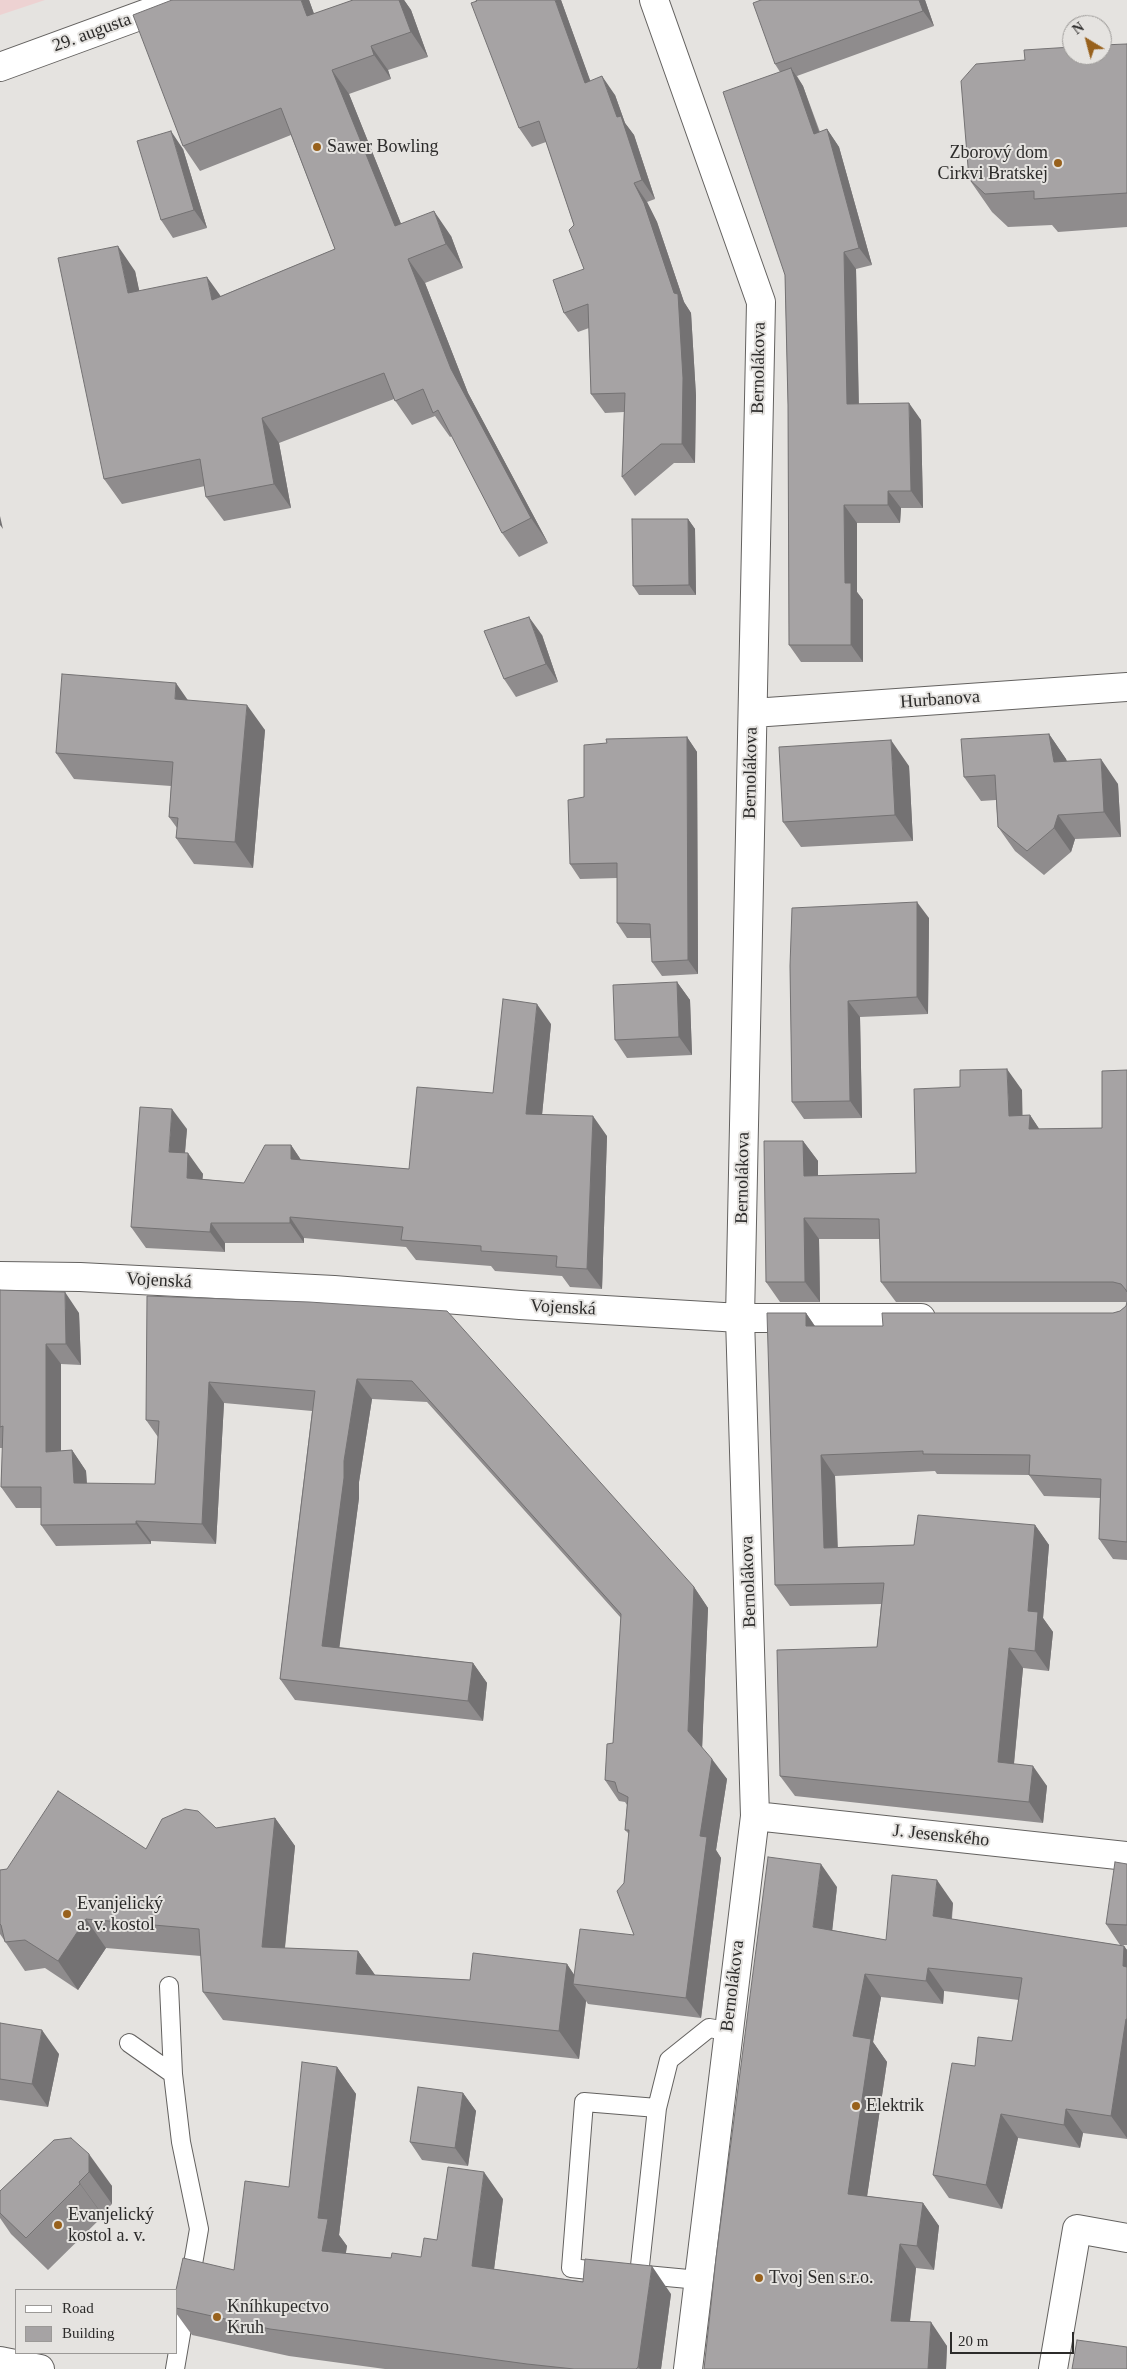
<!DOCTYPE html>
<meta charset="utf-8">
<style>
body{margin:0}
#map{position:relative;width:1127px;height:2369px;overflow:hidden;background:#e5e3e0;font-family:Georgia,serif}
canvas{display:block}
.legend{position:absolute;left:15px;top:2289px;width:162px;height:65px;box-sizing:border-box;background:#e5e3e0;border:1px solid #9b9997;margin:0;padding:6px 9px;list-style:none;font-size:15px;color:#2c2b2a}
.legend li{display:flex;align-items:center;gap:10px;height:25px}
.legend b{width:25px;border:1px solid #9b9997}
.north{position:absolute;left:1062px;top:15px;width:50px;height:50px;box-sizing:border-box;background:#e5e3e0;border:1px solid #9b9997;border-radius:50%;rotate:323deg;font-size:14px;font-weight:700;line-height:20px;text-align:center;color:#2c2b2a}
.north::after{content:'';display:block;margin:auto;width:18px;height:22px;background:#98611c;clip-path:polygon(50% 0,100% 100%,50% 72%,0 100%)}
.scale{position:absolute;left:950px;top:2332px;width:124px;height:22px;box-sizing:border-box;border:2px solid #2c2b2a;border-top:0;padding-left:6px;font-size:15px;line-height:18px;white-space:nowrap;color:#2c2b2a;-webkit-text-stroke:4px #e5e3e0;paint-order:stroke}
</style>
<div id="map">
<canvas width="1127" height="2369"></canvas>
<ul class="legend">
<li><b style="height:6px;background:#fff"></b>Road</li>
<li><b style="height:14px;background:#a6a3a4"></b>Building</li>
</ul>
<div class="north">N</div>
<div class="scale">20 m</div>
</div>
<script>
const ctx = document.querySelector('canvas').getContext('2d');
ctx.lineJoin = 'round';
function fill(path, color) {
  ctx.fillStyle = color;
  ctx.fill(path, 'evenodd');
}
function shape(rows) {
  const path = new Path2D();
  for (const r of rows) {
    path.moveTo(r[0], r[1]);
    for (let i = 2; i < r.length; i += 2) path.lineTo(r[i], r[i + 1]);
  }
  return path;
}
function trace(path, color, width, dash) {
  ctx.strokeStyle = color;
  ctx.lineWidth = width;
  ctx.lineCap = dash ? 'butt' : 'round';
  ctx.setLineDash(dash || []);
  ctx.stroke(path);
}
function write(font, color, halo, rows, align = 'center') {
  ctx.font = font + ' Georgia,serif';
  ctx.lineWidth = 4;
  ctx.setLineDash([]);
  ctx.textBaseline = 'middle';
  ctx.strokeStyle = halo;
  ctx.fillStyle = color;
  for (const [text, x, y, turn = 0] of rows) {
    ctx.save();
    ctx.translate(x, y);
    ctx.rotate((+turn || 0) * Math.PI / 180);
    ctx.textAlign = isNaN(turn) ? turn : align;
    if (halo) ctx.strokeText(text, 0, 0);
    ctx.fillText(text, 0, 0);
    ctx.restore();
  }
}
fill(shape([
 [0,0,45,0,0,15]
]), '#edd2d2');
const lane = shape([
 [169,1986,173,2074,181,2142,199,2229,175,2369],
 [129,2043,173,2074],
 [607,2272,571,2268,584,2102,657,2108],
 [635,2274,699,2280],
 [639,2275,657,2108,669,2060,709,2028,727,2031]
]);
const street = shape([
 [654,0,761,302,740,1318,755,1816,688,2369],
 [0,67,183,0],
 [753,713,1127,687],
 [0,1276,80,1277,334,1290,520,1305,740,1318,921,1318],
 [755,1816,1127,1856],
 [1053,2369,1077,2229,1127,2238]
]);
const secondary = shape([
 [0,2361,40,2369]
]);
trace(lane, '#646260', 20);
trace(street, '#646260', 30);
trace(secondary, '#646260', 30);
trace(lane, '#fff', 18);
trace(street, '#fff', 28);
trace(secondary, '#fff', 28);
fill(shape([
 [309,0,314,14,353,0,404,0,411,10,428,57,388,70,391,79,349,94,401,224,451,236,463,268,425,283,468,393,548,543,519,557,502,533,452,436,450,437,435,416,412,425,394,399,279,443,291,508,224,521,206,497,205,486,122,504,104,479,135,271,139,291,221,296,335,249,291,135,200,171,183,146],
 [561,0,590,81,615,95,625,123,634,135,655,199,647,202,657,222,684,302,691,313,696,396,695,463,674,463,635,496,622,477,624,412,605,413,591,394,589,328,578,332,564,313,584,269,574,225,546,142,532,147,519,128],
 [761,0,925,0,934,26,797,76,803,86,820,132,827,129,839,147,872,265,856,269,859,404,921,420,923,508,901,508,900,523,857,523,857,592,863,600,863,662,801,662,789,645,788,405,780,72,775,64],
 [1127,44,1127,227,1058,232,1052,225,1008,227,992,212,969,179,1025,60],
 [183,149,207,228,173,238,161,220],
 [688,519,695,529,696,595,639,595,633,586],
 [542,635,558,682,516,697,504,679],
 [188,700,265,730,253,868,194,864,176,838,177,828,169,817,171,786,74,779,56,753],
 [1049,734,1066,759,1067,761,1118,784,1121,837,1075,839,1071,852,1044,875,1015,851,998,827,996,800,981,801,964,777],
 [687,737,697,752,698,974,662,976,652,962,651,938,627,938,617,923,617,878,580,879,570,864,584,797],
 [909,766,913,841,801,847,783,822],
 [929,918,928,1014,860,1017,862,1118,804,1119,792,1102,790,966],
 [677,982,690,1000,692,1055,627,1058,615,1040],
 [551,1024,542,1115,607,1136,602,1289,570,1287,562,1276,495,1271,491,1266,416,1260,406,1247,304,1238,304,1243,225,1243,225,1252,146,1248,131,1227,187,1129,185,1153,203,1174,202,1179,244,1183,291,1145,301,1160,409,1169,493,1093],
 [1127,1070,1127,1560,1113,1559,1099,1539,1100,1498,1044,1496,1029,1475,937,1474,935,1471,835,1476,838,1547,914,1545,1035,1525,1049,1545,1043,1618,1053,1632,1049,1671,1023,1668,1014,1764,1047,1786,1043,1823,795,1796,780,1776,877,1647,881,1604,790,1606,775,1585,806,1313,815,1326,883,1326,1113,1313,1120,1311,1126,1306,1127,1302,896,1302,881,1282,880,1239,819,1239,820,1302,780,1302,766,1282,803,1141,818,1161,818,1176,916,1173,1022,1090,1022,1115,1030,1115,1039,1129,1102,1128],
 [0,1290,79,1313,81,1365,61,1364,61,1451,72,1450,86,1471,87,1484,155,1484,158,1437,146,1420,309,1302,694,1587,708,1608,702,1748,727,1779,716,1850,721,1858,701,2018,588,2004,586,2001,579,2059,223,2020,203,1992,201,1956,106,1948,78,1990,45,1968,25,1971,0,1934,0,1870,7,1869,146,1849,216,1828,275,1818,295,1846,285,1948,358,1951,375,1975,470,1980,567,1964,574,1975,634,1935,624,1883,629,1834,625,1830,627,1805,625,1802,619,1801,605,1780,613,1743,621,1618,427,1402,372,1399,359,1482,359,1498,339,1647,473,1663,487,1683,483,1721,295,1700,280,1679,312,1411,224,1403,216,1544,151,1541,151,1544,56,1546,41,1525,41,1508,16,1508,1,1487,3,1448,0,1448],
 [1127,1864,1127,1945,1120,1945,1106,1924],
 [837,1887,832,1930,886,1940,953,1903,952,1919,1124,1946,1127,1950,1127,2139,1083,2133,1080,2148,1018,2138,1002,2209,949,2198,933,2175,975,2066,1012,2041,1019,2000,944,1991,943,2004,881,1997,873,2042,887,2062,867,2196,923,2203,939,2226,934,2270,916,2268,910,2322,947,2346,946,2369,704,2369],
 [0,2023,59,2054,48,2107,0,2100],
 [337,2067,356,2094,339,2235,347,2246,346,2253,391,2258,421,2257,437,2240,503,2199,494,2269,671,2294,661,2369,385,2369,289,2356,192,2335,176,2313,176,2290,234,2270,289,2187],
 [463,2093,476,2111,468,2166,422,2160,410,2142],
 [54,2140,112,2186,112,2204,102,2214,103,2216,48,2270,11,2234,0,2218,0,2191]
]), '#8f8c8d');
fill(shape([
 [301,0,309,0,324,41,307,16],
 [399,0,404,0,411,10,428,57,411,32],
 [555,0,561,0,598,102,585,83],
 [919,0,925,0,934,26,923,11],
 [371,46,388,70,391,79,374,55],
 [791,68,803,86,826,152,814,134],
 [332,70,349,94,412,251,395,226],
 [602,76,615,95,625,123,634,135,655,199,642,180,617,117],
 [827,129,839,147,872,265,859,248],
 [171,131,183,149,207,228,194,210],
 [634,183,647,202,657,222,684,302,691,313,696,396,695,463,682,444,674,293],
 [434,211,451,236,463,268,446,244],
 [118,246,135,271,145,317,128,293],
 [844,252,856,269,859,422,847,404],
 [408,259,425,283,468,393,548,543,531,518,451,369],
 [207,277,225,302,212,300],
 [909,403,921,420,923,508,911,491],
 [262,418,279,443,291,508,274,484],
 [888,491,901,508,900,523,888,505],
 [844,505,857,523,857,592,863,600,863,662,851,645,845,583],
 [0,516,3,529,0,525],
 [688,519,695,529,696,595,689,585],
 [529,617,542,635,558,682,546,664],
 [176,683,194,709,175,699],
 [247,705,265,730,253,868,235,842],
 [1049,734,1066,759,1071,786,1054,762],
 [687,737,697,752,698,974,688,960],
 [891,740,909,766,913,841,895,815],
 [1101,759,1118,784,1121,837,1104,812],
 [1058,815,1075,839,1071,852,1054,828],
 [917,902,929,918,928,1014,917,997],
 [677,982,690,1000,692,1055,679,1037],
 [848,1001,860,1017,862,1118,850,1101],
 [537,1004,551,1024,540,1135,526,1114],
 [1007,1069,1022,1090,1023,1136,1009,1116],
 [172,1109,187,1129,183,1173,169,1152],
 [1030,1115,1044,1136,1029,1129],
 [593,1116,607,1136,602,1289,587,1269],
 [803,1141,818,1161,818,1197,804,1176],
 [291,1145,305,1166,291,1159],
 [188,1153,203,1174,201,1198,187,1178],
 [290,1217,304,1238,304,1243,290,1223],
 [804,1218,819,1239,820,1302,805,1282],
 [211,1223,225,1243,225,1252,210,1232],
 [65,1292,79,1313,81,1365,66,1344],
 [806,1313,820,1334,806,1326],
 [46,1344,61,1364,61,1473,46,1452],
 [357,1379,372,1399,359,1482,359,1498,337,1666,322,1646,344,1461],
 [209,1382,224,1403,216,1544,202,1524],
 [72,1450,86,1471,88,1504,74,1483],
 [821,1455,835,1476,838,1568,824,1548],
 [136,1521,151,1541,151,1544,136,1524],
 [1035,1525,1049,1545,1043,1618,1053,1632,1049,1671,1035,1651,1028,1611],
 [694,1587,708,1608,702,1751,688,1731],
 [1009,1648,1023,1668,1012,1783,998,1762],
 [473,1663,487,1683,483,1721,468,1701],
 [712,1759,727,1779,716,1850,721,1858,701,2018,686,1998,700,1836],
 [1033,1766,1047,1786,1043,1823,1029,1802],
 [275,1818,295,1846,282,1975,262,1947],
 [821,1864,837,1887,830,1951,813,1927],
 [937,1880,953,1903,949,1940,933,1916],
 [86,1919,106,1948,78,1990,58,1961],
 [1124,1946,1127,1950,1127,1973,1123,1966],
 [358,1951,378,1979,356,1974],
 [567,1964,581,1985,573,1984,586,2001,579,2059,559,2031],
 [928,1968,944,1991,943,2004,926,1981],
 [865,1974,881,1997,873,2042,887,2062,864,2217,848,2194,853,2036],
 [1126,2019,1127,2020,1127,2138,1111,2116],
 [42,2030,59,2054,48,2107,32,2084],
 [337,2067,356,2094,339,2235,347,2246,341,2278,322,2251,318,2218],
 [463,2093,476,2111,468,2166,455,2148],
 [1066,2109,1083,2133,1080,2148,1064,2125],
 [1001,2114,1018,2138,1002,2209,986,2185],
 [89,2154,112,2186,112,2204,89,2172],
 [484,2172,503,2199,491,2293,472,2266],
 [79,2182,102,2214,103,2216,80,2184],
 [923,2203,939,2226,934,2270,917,2246],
 [900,2244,916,2268,907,2345,891,2321],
 [652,2266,671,2294,661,2369,640,2369,638,2367],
 [931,2322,947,2346,946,2369,928,2369]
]), '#747273');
const building = shape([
 [172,0,301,0,307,16,353,0,399,0,411,32,371,46,374,55,332,70,395,226,434,211,446,244,408,259,451,369,531,518,502,533,438,410,433,413,423,389,395,401,384,373,262,418,274,484,206,497,200,459,104,479,58,258,118,246,128,293,207,277,212,300,335,249,281,108,183,146,133,15,172,0],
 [476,0,555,0,585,83,602,76,617,117,621,116,642,180,634,183,644,203,674,293,678,294,683,378,682,444,661,444,622,477,625,393,591,394,588,304,564,313,553,280,584,269,569,230,574,225,539,121,519,128,471,3,477,1,476,0],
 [761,0,919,0,923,11,775,64,753,3,761,0],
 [1127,44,1127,193,1034,199,1034,191,985,194,969,179,961,81,976,64,1025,60,1024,50,1072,47,1072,55,1102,55,1102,45,1127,44],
 [791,68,814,134,827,129,859,248,844,252,847,404,909,403,911,491,888,491,888,505,844,505,845,583,851,583,851,645,789,645,788,405,785,275,723,92,791,68],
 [171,131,194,210,161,220,137,141,171,131],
 [632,519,688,519,689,585,633,586,632,519],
 [529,617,546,664,504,679,484,631,529,617],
 [62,674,176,683,175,699,247,705,235,842,176,838,178,818,169,817,173,762,56,753,62,674],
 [1049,734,1054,762,1101,759,1104,812,1058,815,1054,828,1027,851,998,827,995,775,964,777,961,739,1049,734],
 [687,737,688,960,652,962,650,924,617,923,617,863,570,864,568,800,584,797,584,745,607,743,606,739,687,737],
 [891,740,895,815,783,822,779,747,891,740],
 [917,902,917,997,848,1001,850,1101,792,1102,790,966,792,908,917,902],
 [677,982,679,1037,615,1040,613,985,677,982],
 [503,999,537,1004,526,1114,593,1116,587,1269,556,1267,557,1256,481,1251,481,1246,401,1240,403,1227,290,1217,290,1223,211,1223,210,1232,131,1227,140,1107,172,1109,169,1152,188,1153,187,1178,244,1183,265,1145,291,1145,291,1159,409,1169,417,1087,493,1093,503,999],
 [1007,1069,1009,1116,1030,1115,1029,1129,1102,1128,1102,1071,1127,1070,1127,1292,1126,1290,1121,1284,1113,1282,881,1282,879,1219,804,1218,805,1282,766,1282,764,1141,803,1141,804,1176,916,1173,914,1089,960,1087,960,1070,1007,1069],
 [0,1290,65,1292,66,1344,46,1344,46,1452,72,1450,74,1483,155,1484,159,1421,146,1420,147,1296,309,1302,447,1311,694,1587,688,1731,712,1759,700,1836,707,1837,686,1998,573,1984,580,1929,634,1935,617,1891,624,1883,629,1830,625,1830,628,1797,618,1792,615,1782,605,1780,607,1744,613,1743,621,1614,412,1381,357,1379,344,1461,344,1478,322,1646,473,1663,468,1701,280,1679,315,1391,209,1382,202,1524,136,1521,136,1524,41,1525,41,1487,1,1487,3,1426,0,1427,0,1290],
 [1127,1302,1127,1542,1099,1539,1101,1479,1029,1475,1030,1455,923,1454,923,1451,821,1455,824,1548,914,1545,918,1515,1035,1525,1028,1611,1038,1612,1035,1651,1009,1648,998,1762,1033,1766,1029,1802,780,1776,777,1650,877,1647,884,1583,775,1585,767,1313,806,1313,806,1326,883,1326,882,1313,1113,1313,1120,1311,1126,1306,1127,1302],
 [58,1791,146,1849,162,1819,185,1809,198,1811,216,1828,275,1818,262,1947,358,1951,356,1974,470,1980,473,1953,567,1964,559,2031,203,1992,199,1929,86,1919,58,1961,25,1940,5,1942,1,1925,0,1924,0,1870,7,1869,58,1791],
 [768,1857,821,1864,813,1927,886,1940,892,1875,937,1880,933,1916,1124,1946,1123,1966,1127,1967,1127,2019,1126,2019,1111,2116,1066,2109,1064,2125,1001,2114,986,2185,933,2175,952,2063,975,2066,978,2037,1012,2041,1022,1978,928,1968,926,1981,865,1974,853,2036,871,2039,848,2194,923,2203,917,2246,900,2244,891,2321,931,2322,928,2369,704,2369,716,2258,768,1857],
 [1115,1862,1127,1864,1127,1925,1106,1924,1115,1862],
 [0,2023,42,2030,32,2084,0,2079,0,2023],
 [302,2062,337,2067,318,2218,328,2219,322,2251,391,2258,392,2253,421,2257,424,2238,437,2240,448,2167,484,2172,472,2266,583,2282,585,2259,652,2266,638,2367,636,2369,574,2369,527,2364,270,2329,176,2308,176,2290,183,2258,234,2270,245,2181,289,2187,302,2062],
 [418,2087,463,2093,455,2148,410,2142,418,2087],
 [71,2138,89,2154,89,2172,79,2182,80,2184,26,2238,0,2213,0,2191,54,2140,71,2138],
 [1077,2340,1127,2347,1127,2369,1072,2369,1077,2340]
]);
fill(building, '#a6a3a4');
trace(building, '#747273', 1);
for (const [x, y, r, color] of [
 [317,147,5,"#98611c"],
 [1058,163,5,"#98611c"],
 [67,1914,5,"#98611c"],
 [856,2106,5,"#98611c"],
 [58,2225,5,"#98611c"],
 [759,2278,5,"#98611c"],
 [217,2317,5,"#98611c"]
]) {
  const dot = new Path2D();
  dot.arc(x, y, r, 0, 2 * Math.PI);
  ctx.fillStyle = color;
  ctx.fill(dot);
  trace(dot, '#e5e3e0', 2);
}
write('18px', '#2c2b2a', '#e5e3e0', [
 ["29. augusta",92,33,-20],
 ["Bernolákova",759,368,-89],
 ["Hurbanova",940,700,-4],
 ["Bernolákova",751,773,-89],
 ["Bernolákova",743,1178,-89],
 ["Vojenská",159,1281,3],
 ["Vojenská",563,1308,3],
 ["Bernolákova",749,1582,-92],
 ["J. Jesenského",941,1836,6],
 ["Bernolákova",733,1986,-83]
]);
write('18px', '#2c2b2a', '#e5e3e0', [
 ["Sawer Bowling",327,147],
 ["Zborový dom",1048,153,"right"],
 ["Cirkvi Bratskej",1048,174,"right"],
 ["Evanjelický",77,1904],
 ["a. v. kostol",77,1925],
 ["Elektrik",866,2106],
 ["Evanjelický",68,2215],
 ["kostol a. v.",68,2236],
 ["Tvoj Sen s.r.o.",769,2278],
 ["Kníhkupectvo",227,2307],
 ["Kruh",227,2328]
], 'left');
</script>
